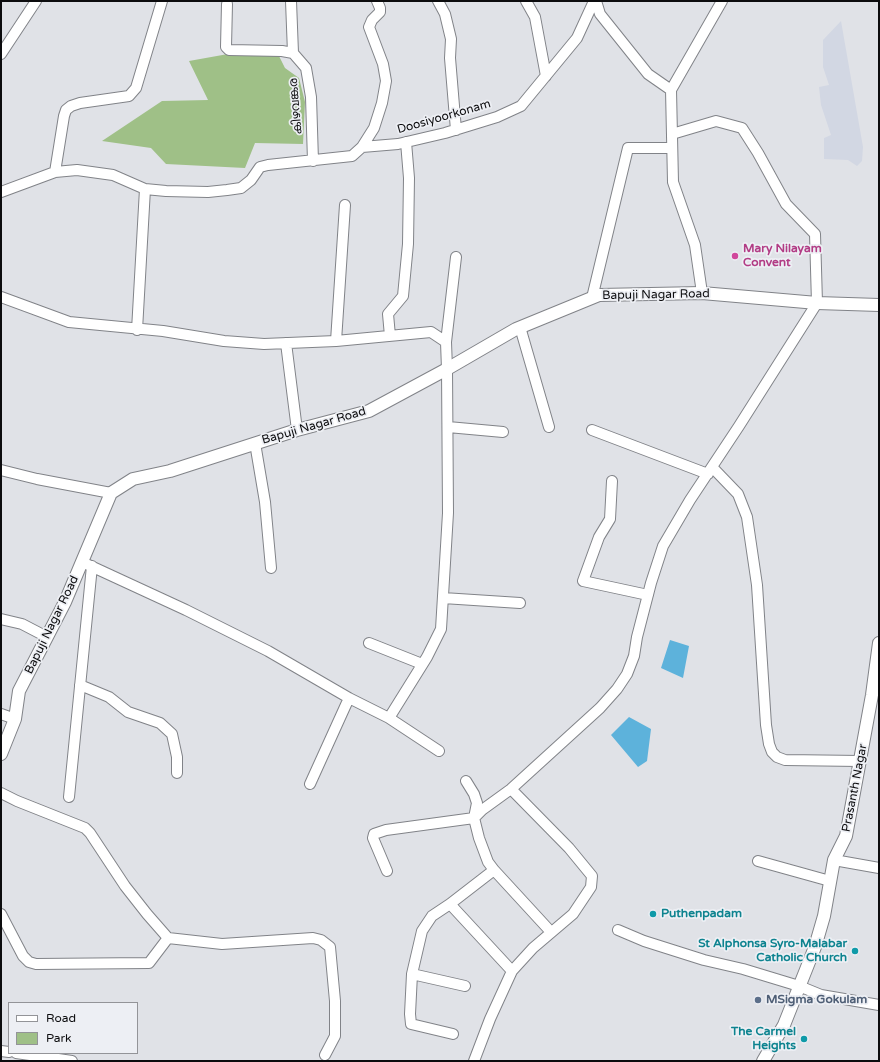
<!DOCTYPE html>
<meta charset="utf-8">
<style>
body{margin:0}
#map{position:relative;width:880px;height:1062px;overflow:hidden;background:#e0e2e7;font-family:"Varela Round",sans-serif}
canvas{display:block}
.frame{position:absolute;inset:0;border:2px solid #0c0c0e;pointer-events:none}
.legend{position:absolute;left:8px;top:1002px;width:130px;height:52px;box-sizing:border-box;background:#edeff4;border:1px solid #939498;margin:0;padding:5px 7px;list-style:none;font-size:12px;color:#0c0c0e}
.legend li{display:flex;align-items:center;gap:8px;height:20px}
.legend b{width:20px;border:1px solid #939498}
</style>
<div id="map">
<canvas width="880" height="1062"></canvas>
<div class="frame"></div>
<ul class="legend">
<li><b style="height:5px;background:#fff"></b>Road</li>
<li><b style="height:11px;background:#9fc087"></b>Park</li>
</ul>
</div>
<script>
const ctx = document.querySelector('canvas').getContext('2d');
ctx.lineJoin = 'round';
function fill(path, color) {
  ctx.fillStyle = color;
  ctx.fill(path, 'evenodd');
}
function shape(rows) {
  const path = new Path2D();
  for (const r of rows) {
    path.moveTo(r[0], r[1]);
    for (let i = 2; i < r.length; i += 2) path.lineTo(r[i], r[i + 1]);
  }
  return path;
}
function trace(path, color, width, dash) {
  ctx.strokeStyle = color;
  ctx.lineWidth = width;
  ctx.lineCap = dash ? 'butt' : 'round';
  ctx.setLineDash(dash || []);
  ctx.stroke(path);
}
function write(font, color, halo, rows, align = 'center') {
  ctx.font = font + ' "Varela Round","Noto Sans Malayalam",sans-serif';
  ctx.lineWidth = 3.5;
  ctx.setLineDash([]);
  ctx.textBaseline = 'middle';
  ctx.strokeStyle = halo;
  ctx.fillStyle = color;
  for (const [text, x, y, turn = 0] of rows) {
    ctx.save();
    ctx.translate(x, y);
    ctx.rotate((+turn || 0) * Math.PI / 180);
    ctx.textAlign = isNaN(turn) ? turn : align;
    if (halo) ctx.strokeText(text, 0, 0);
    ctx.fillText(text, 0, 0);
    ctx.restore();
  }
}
fill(shape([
 [841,21,863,147,862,161,857,166,848,160,824,159,824,138,831,135,821,105,819,87,829,85,823,67,823,40]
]), '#d2d7e3');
fill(shape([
 [228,54,279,56,285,68,299,78,305,102,303,144,255,143,245,168,166,164,151,148,102,141,162,101,208,100,189,61]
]), '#9fc087');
fill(shape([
 [670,640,689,646,683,678,661,668],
 [629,717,651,729,647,761,638,767,611,735]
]), '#5db2db');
const minor = shape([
 [291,1,293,53,306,68,311,97,313,161],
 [438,1,445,14,451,39,450,58,456,130],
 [526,1,535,17,546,76],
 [596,1,600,14,648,74,671,90,673,182,695,245,702,293],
 [227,4,226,47,229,50,282,51,293,53],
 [1,54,36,1],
 [671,90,722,1],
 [362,147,374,128,382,103,386,81,383,64,369,27,372,20,380,12,380,8,377,1],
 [55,172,64,116,66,110,71,106,80,103,129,96,136,88,162,1],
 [1,192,55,172,77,170,113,175,145,189,166,191,208,192,227,190,241,188,251,180,260,167,268,165,352,156,362,147,398,144,445,133,497,117,521,106,577,38,594,1],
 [1,297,69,322,163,331,224,341,264,344,336,341,431,332,446,342,447,369,448,513,441,629,427,657,389,718,349,698,268,651,186,610,82,562],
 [592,298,628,148,672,148],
 [520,327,549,427],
 [137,330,145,189],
 [390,336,388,314,403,296,408,244,409,178,406,142],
 [336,341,345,205],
 [446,342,456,257],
 [286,343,297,430],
 [448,427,503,432],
 [592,430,708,474],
 [255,443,265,502,271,568],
 [712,467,738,494,747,517,757,585,766,725,769,744,772,752,777,757,785,760,860,761],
 [1,470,37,479,111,493],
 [612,481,610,519,599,537,583,581,648,595],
 [443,598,520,603],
 [1,619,22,624,47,637],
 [369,643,422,664],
 [80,685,109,697,128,712,160,723,172,734,177,757,177,773],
 [1,714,15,719],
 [389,718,439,751],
 [310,784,349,698],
 [1,793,17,801,85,828,90,833,125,886,147,914,168,938,222,944,313,938,321,940,330,947,335,1001,335,1036,325,1055],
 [69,797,92,566],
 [834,860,879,868],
 [758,861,830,881],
 [494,870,551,932],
 [387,871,373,838,374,834,386,830,474,818,477,803,474,794,466,781],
 [450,904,512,971,533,948,573,914,591,887,592,876,569,848,511,789],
 [1,914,23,956,29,962,36,964,149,963,168,938],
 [618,930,644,941,704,960,743,969,799,986,821,995,879,1005],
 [412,974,465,986],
 [453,1034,411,1024,410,1014,412,974,422,931,432,916,450,904,494,870,488,862,479,838,474,818,482,810,511,789,600,708,617,689,627,674,634,656,637,637,651,583,663,546,690,500,739,426,817,303,815,234,786,204,758,153,742,128,716,121,672,134],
 [1,1051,9,1052],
 [16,1053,72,1061],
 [474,1061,490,1019,512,971]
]);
const tertiary = shape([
 [1,754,15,719,19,691,65,602,111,493,133,479,170,471,297,430,369,411,447,369,516,329,599,295,702,293,817,303,879,305],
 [763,1061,784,1025,815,947,824,916,834,860,846,836,872,695,879,643]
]);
trace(minor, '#818388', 12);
trace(tertiary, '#818388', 14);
trace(minor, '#fff', 10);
trace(tertiary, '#fff', 12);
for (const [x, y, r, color] of [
 [735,256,4,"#d1479c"],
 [653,914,4,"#0f9aa8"],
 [855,951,4,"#0f9aa8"],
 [758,1000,4,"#5c6f8a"],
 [804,1039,4,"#0f9aa8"]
]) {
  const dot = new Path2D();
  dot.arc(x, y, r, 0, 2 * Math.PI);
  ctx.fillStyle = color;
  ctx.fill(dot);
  trace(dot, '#edeff4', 1.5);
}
write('12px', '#0c0c0e', '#edeff4', [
 ["കിഴവങ്കര",296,106,-95],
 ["Doosiyoorkonam",444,117,-16],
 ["Bapuji Nagar Road",656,295,-1],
 ["Bapuji Nagar Road",314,426,-16],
 ["Bapuji Nagar Road",52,625,-64],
 ["Prasanth Nagar",855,788,-79]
]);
write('bold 12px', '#b23c85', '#edeff4', [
 ["Mary Nilayam",743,249],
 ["Convent",743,263]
], 'left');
write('bold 12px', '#0d838f', '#edeff4', [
 ["Puthenpadam",661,914,"left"],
 ["St Alphonsa Syro-Malabar",847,944],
 ["Catholic Church",847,958],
 ["The Carmel",796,1032],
 ["Heights",796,1046]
], 'right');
write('bold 12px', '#4e5e75', '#edeff4', [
 ["MSigma Gokulam",766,1000]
], 'left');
</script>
